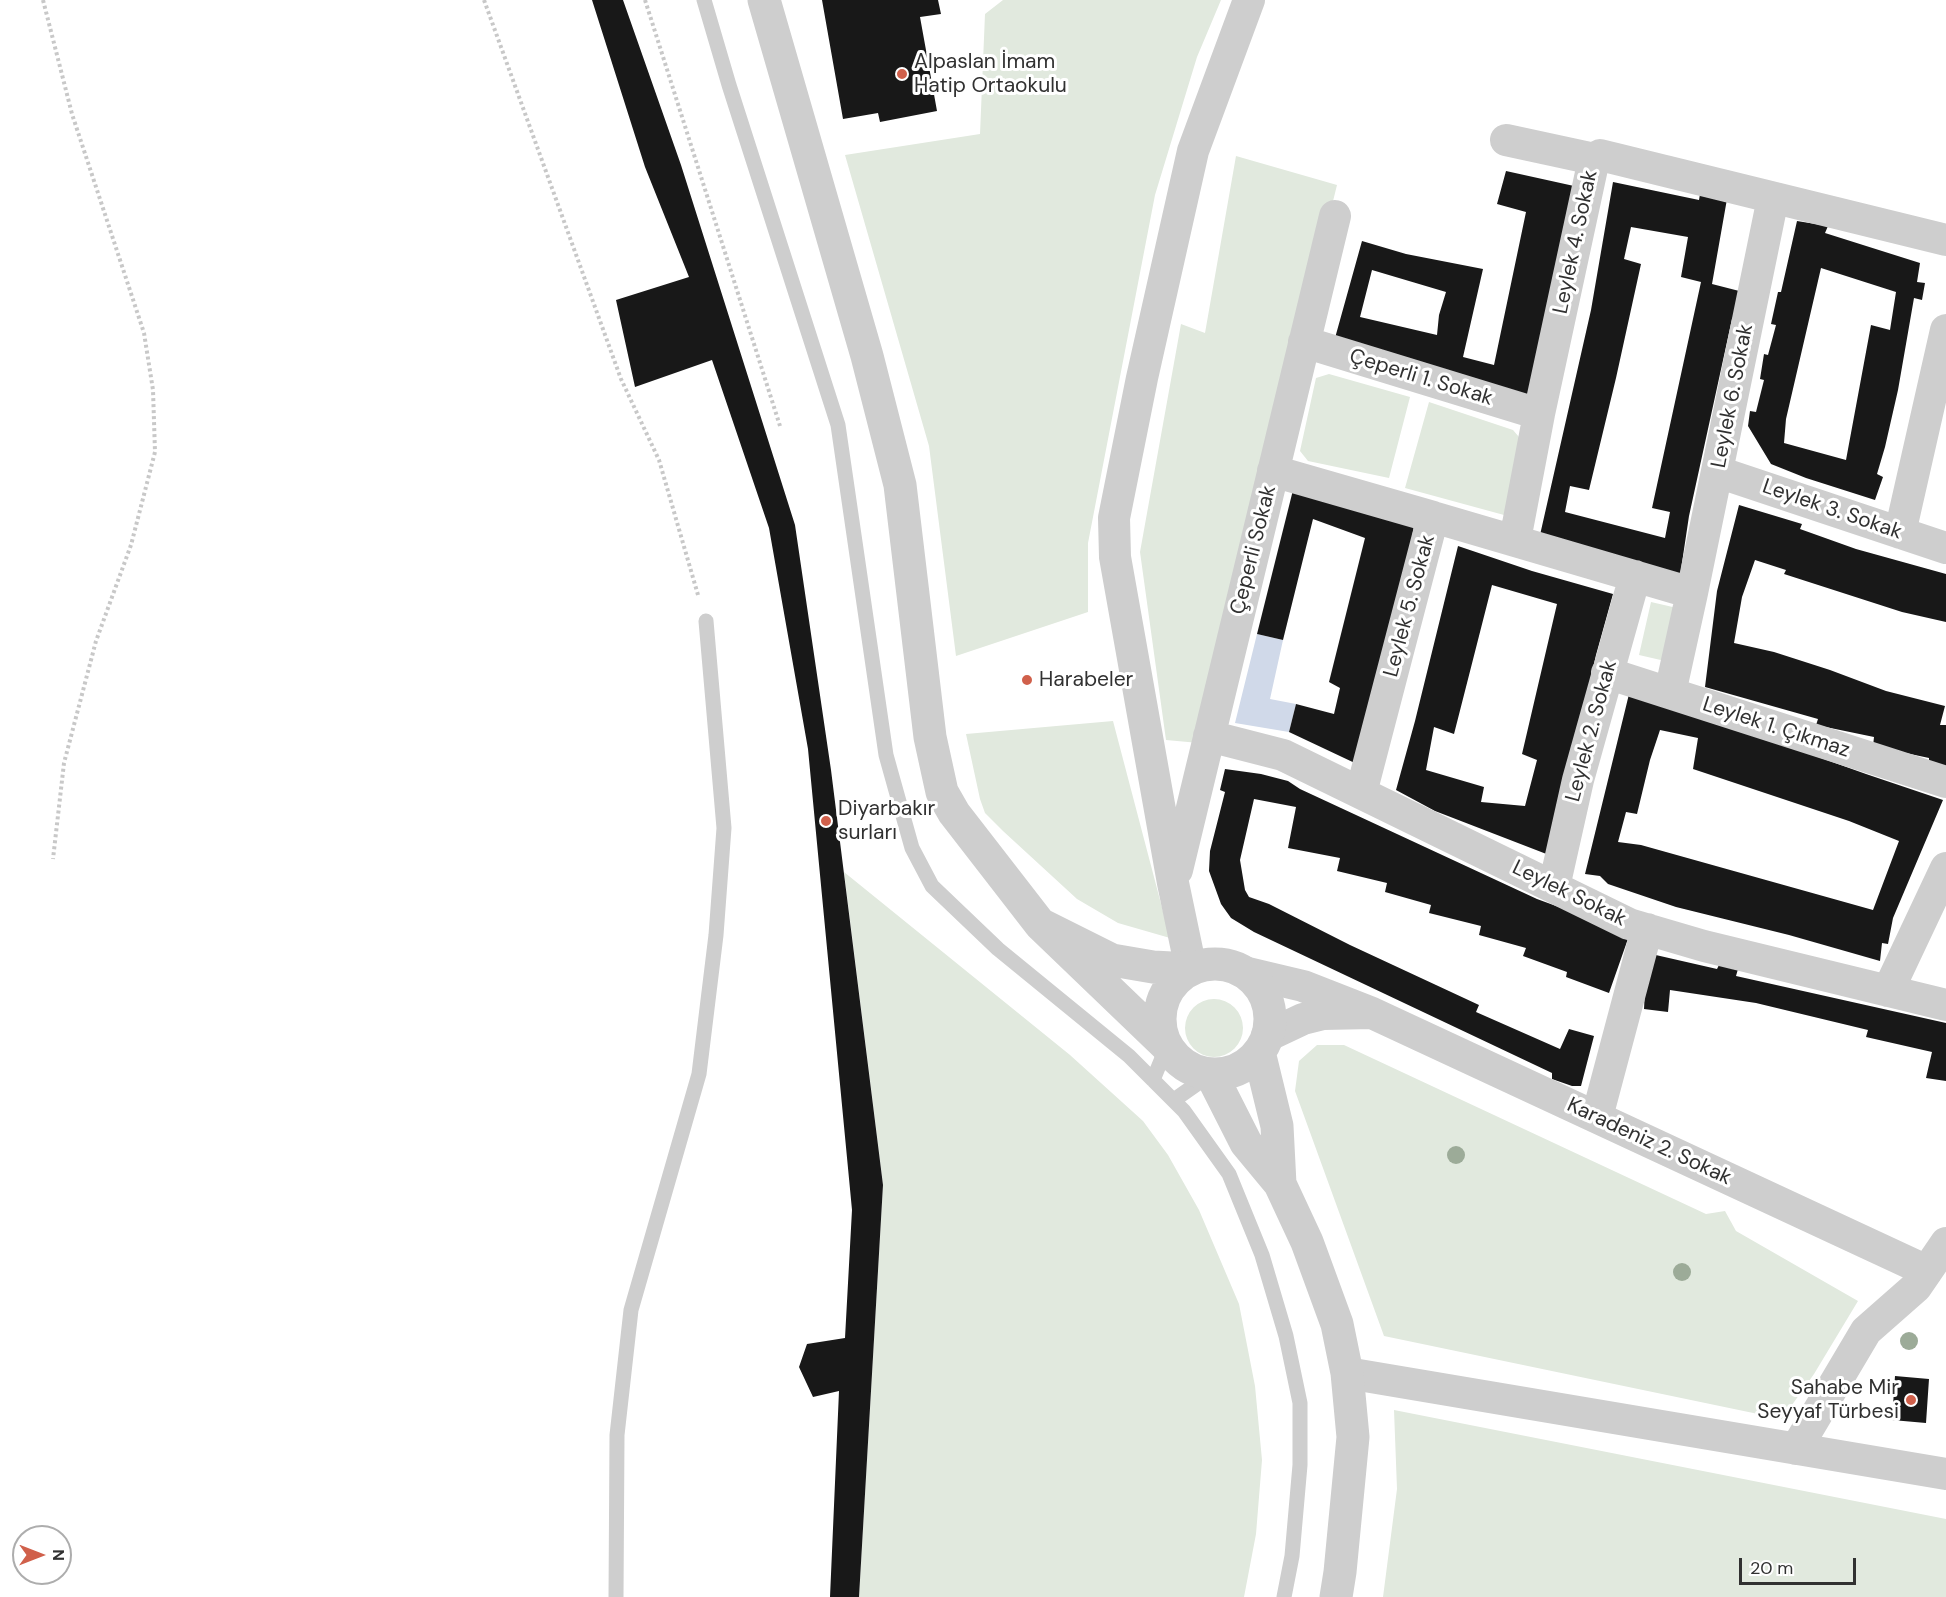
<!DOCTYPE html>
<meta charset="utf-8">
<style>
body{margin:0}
#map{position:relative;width:1946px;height:1597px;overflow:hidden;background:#fff;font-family:"DM Sans",sans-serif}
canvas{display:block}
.north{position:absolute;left:12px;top:1525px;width:60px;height:60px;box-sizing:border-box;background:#fff;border:2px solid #adadad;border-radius:50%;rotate:90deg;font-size:16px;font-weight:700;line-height:24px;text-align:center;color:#313131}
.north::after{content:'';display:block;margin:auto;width:21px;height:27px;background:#d0604b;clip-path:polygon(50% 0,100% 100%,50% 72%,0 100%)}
.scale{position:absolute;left:1739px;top:1558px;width:117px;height:27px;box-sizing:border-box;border:3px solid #313131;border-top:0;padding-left:8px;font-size:18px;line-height:21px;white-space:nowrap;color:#313131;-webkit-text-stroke:4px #fff;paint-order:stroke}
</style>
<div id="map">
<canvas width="1946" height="1597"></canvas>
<div class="north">N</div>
<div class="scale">20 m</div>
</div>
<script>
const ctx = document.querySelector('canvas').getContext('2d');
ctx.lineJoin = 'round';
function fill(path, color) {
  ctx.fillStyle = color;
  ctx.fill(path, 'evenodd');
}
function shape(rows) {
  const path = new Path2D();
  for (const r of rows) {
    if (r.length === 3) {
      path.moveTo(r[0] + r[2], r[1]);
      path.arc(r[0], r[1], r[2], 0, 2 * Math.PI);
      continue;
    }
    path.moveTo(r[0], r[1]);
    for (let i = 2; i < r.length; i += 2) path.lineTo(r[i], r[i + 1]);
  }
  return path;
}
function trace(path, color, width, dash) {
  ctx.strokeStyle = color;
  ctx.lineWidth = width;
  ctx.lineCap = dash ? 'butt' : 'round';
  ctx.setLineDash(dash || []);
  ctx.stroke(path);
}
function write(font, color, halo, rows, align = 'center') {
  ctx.font = font + ' "DM Sans",sans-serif';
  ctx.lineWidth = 6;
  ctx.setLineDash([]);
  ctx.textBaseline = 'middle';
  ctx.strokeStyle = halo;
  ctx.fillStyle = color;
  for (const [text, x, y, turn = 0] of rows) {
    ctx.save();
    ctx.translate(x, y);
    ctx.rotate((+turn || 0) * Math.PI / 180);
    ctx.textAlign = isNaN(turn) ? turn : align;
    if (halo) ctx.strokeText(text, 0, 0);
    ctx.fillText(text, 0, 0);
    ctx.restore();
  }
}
fill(shape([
 [1003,0,1221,0,1197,57,1155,195,1088,543,1088,612,956,656,929,446,845,155,980,134,985,14],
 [1236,156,1337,185,1199,743,1166,740,1140,552,1181,324,1205,333],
 [1329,374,1410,397,1389,478,1308,461,1300,451,1316,378],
 [1429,402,1513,430,1525,444,1515,504,1504,515,1405,488],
 [1651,602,1677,608,1665,661,1639,655],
 [1113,721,1170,938,1118,923,1077,899,1003,831,985,813,980,799,966,734],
 [844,872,1070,1055,1143,1121,1168,1155,1199,1210,1239,1304,1255,1386,1262,1460,1256,1534,1244,1597,859,1597,883,1185],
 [1214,1028,29],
 [1317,1045,1344,1045,1706,1214,1725,1211,1736,1231,1858,1301,1814,1374,1782,1419,1384,1336,1295,1091,1299,1061],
 [1394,1410,1946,1519,1946,1597,1383,1597,1397,1489]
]), '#e1e9de');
fill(shape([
 [1257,634,1283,640,1270,699,1296,704,1289,732,1235,723]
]), '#d0d9e9');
fill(shape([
 [592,0,623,0,681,165,795,525,831,770,883,1185,859,1597,830,1597,839,1391,813,1397,799,1367,807,1344,845,1338,852,1210,808,749,769,528,712,360,635,387,616,300,689,277,645,167],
 [822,0,938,0,941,14,920,17,937,111,880,122,878,113,843,119],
 [1506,171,1574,186,1528,397,1335,338,1362,241,1406,254,1483,269,1463,357,1494,365,1526,212,1497,204],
 [1372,270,1446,292,1439,315,1437,335,1360,317],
 [1613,182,1699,200,1700,194,1727,199,1712,284,1747,293,1732,319,1689,516,1680,576,1540,535,1591,310],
 [1631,227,1688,237,1681,277,1701,282,1652,508,1670,512,1665,538,1565,512,1570,486,1589,490,1616,378,1641,264,1624,259],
 [1797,221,1828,226,1825,233,1920,263,1917,282,1925,283,1922,300,1914,298,1898,390,1885,447,1877,474,1883,477,1875,500,1806,478,1771,464,1748,426,1750,411,1756,412,1764,380,1760,379,1764,354,1768,355,1776,325,1771,324,1778,292,1781,292],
 [1821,268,1896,292,1890,330,1871,325,1846,460,1784,443,1786,419],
 [1294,486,1414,526,1404,582,1359,765,1289,732,1296,704,1334,714,1340,688,1329,682,1365,538,1313,519,1283,640,1257,634],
 [1739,505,1802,524,1800,529,1856,549,1946,574,1946,622,1902,612,1784,574,1786,570,1755,560,1742,597,1734,643,1774,652,1830,670,1886,691,1945,706,1940,725,1946,725,1946,767,1929,763,1929,758,1873,746,1874,737,1816,725,1818,719,1705,687,1717,591],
 [1458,546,1532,571,1613,594,1596,655,1549,855,1435,811,1396,790,1415,721],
 [1492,585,1557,604,1522,754,1537,760,1525,806,1481,802,1484,787,1426,770,1434,727,1454,734],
 [1630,690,1866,774,1943,800,1893,918,1888,944,1882,943,1880,961,1789,935,1676,907,1608,884,1600,876,1585,874],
 [1660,730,1698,738,1693,769,1849,821,1899,841,1873,910,1641,845,1618,842,1626,812,1637,814,1650,760],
 [1225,769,1261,774,1288,781,1300,789,1537,899,1630,933,1609,993,1566,977,1567,972,1523,956,1526,948,1479,935,1481,926,1429,913,1431,905,1385,892,1387,883,1337,871,1340,858,1288,848,1296,807,1254,799,1240,860,1245,890,1249,897,1269,904,1350,945,1479,1005,1476,1012,1560,1049,1569,1029,1594,1036,1581,1086,1572,1086,1552,1079,1552,1073,1254,932,1231,918,1221,904,1209,871,1210,851,1225,792,1220,790],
 [1647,953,1717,969,1719,965,1738,969,1736,976,1946,1023,1946,1081,1926,1078,1932,1052,1866,1037,1868,1030,1756,1003,1670,990,1668,1012,1644,1009],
 [1895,1376,1929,1379,1926,1423,1892,1420]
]), '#181818');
trace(shape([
 [43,0,72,114,144,333,153,390,155,452,131,545,96,641,64,763,53,859],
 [484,0,621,379,659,460,698,595],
 [645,0,780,426]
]), '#c8c8c8', 4, [3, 3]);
trace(shape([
 [704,0,729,85,838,425,886,755,912,848,932,886,998,949,1129,1056,1184,1111,1229,1174,1262,1255,1286,1336,1300,1403,1300,1465,1292,1556,1284,1597],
 [1153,1080,1167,1046],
 [1174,1100,1211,1074],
 [616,1597,617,1435,631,1310,699,1074,716,935,724,828,706,621]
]), '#cecece', 15);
trace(shape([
 [1506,140,1594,159],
 [1304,342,1539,414],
 [1273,471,1433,517],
 [1718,472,1946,548],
 [1900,533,1946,330],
 [1515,540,1539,414,1594,159,1600,155,1946,240],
 [1607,673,1946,782],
 [1670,693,1692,593],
 [1209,736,1283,755,1629,924,1704,946,1946,1005],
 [1361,793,1433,517,1692,593,1773,198],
 [1177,870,1335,216],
 [1554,887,1578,780,1635,576],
 [1191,969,1173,883,1115,557,1114,518,1142,378,1193,151,1249,0],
 [1244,972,1303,986,1372,1013,1323,1014,1303,1019,1267,1036],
 [1888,991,1946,868],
 [1372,1013,1927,1271],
 [1597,1117,1647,929],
 [1347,1373,1946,1474],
 [1796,1449,1866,1331,1916,1287,1946,1243]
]), '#cecece', 32);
trace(shape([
 [764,0,867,356,900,485,930,737,942,792,954,813,1040,924],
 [1215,1019,55],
 [1167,1046,1040,924,1112,960,1153,967,1191,969],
 [1211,1074,1246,1143,1280,1184,1277,1126,1259,1052],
 [1280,1184,1307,1242,1337,1324,1347,1373,1353,1437,1340,1572,1336,1597]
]), '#cecece', 33);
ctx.fillStyle = '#9cab98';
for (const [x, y] of [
 [1456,1155],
 [1682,1272],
 [1909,1341]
]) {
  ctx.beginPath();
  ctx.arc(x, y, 9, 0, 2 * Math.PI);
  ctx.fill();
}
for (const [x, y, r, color] of [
 [902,74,6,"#d0604b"],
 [1027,680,6,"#d0604b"],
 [826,821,6,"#d0604b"],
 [1911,1400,6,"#d0604b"]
]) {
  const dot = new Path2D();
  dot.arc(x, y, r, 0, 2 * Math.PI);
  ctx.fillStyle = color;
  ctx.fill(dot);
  trace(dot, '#fff', 2);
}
write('21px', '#313131', '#fff', [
 ["Alpaslan İmam",914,62],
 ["Hatip Ortaokulu",914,86],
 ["Harabeler",1039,680],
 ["Diyarbakır",838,809],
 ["surları",838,833],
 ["Sahabe Mir",1899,1388,"right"],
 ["Seyyaf Türbesi",1899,1412,"right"]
], 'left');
write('21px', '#313131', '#fff', [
 ["Leylek 4. Sokak",1576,242,-78],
 ["Çeperli 1. Sokak",1421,378,17],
 ["Leylek 6. Sokak",1733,396,-79],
 ["Leylek 3. Sokak",1832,510,19],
 ["Çeperli Sokak",1254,550,-76],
 ["Leylek 5. Sokak",1410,606,-75],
 ["Leylek 1. Çıkmaz",1776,728,18],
 ["Leylek 2. Sokak",1592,731,-75],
 ["Leylek Sokak",1569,894,26],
 ["Karadeniz 2. Sokak",1649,1142,25]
]);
</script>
